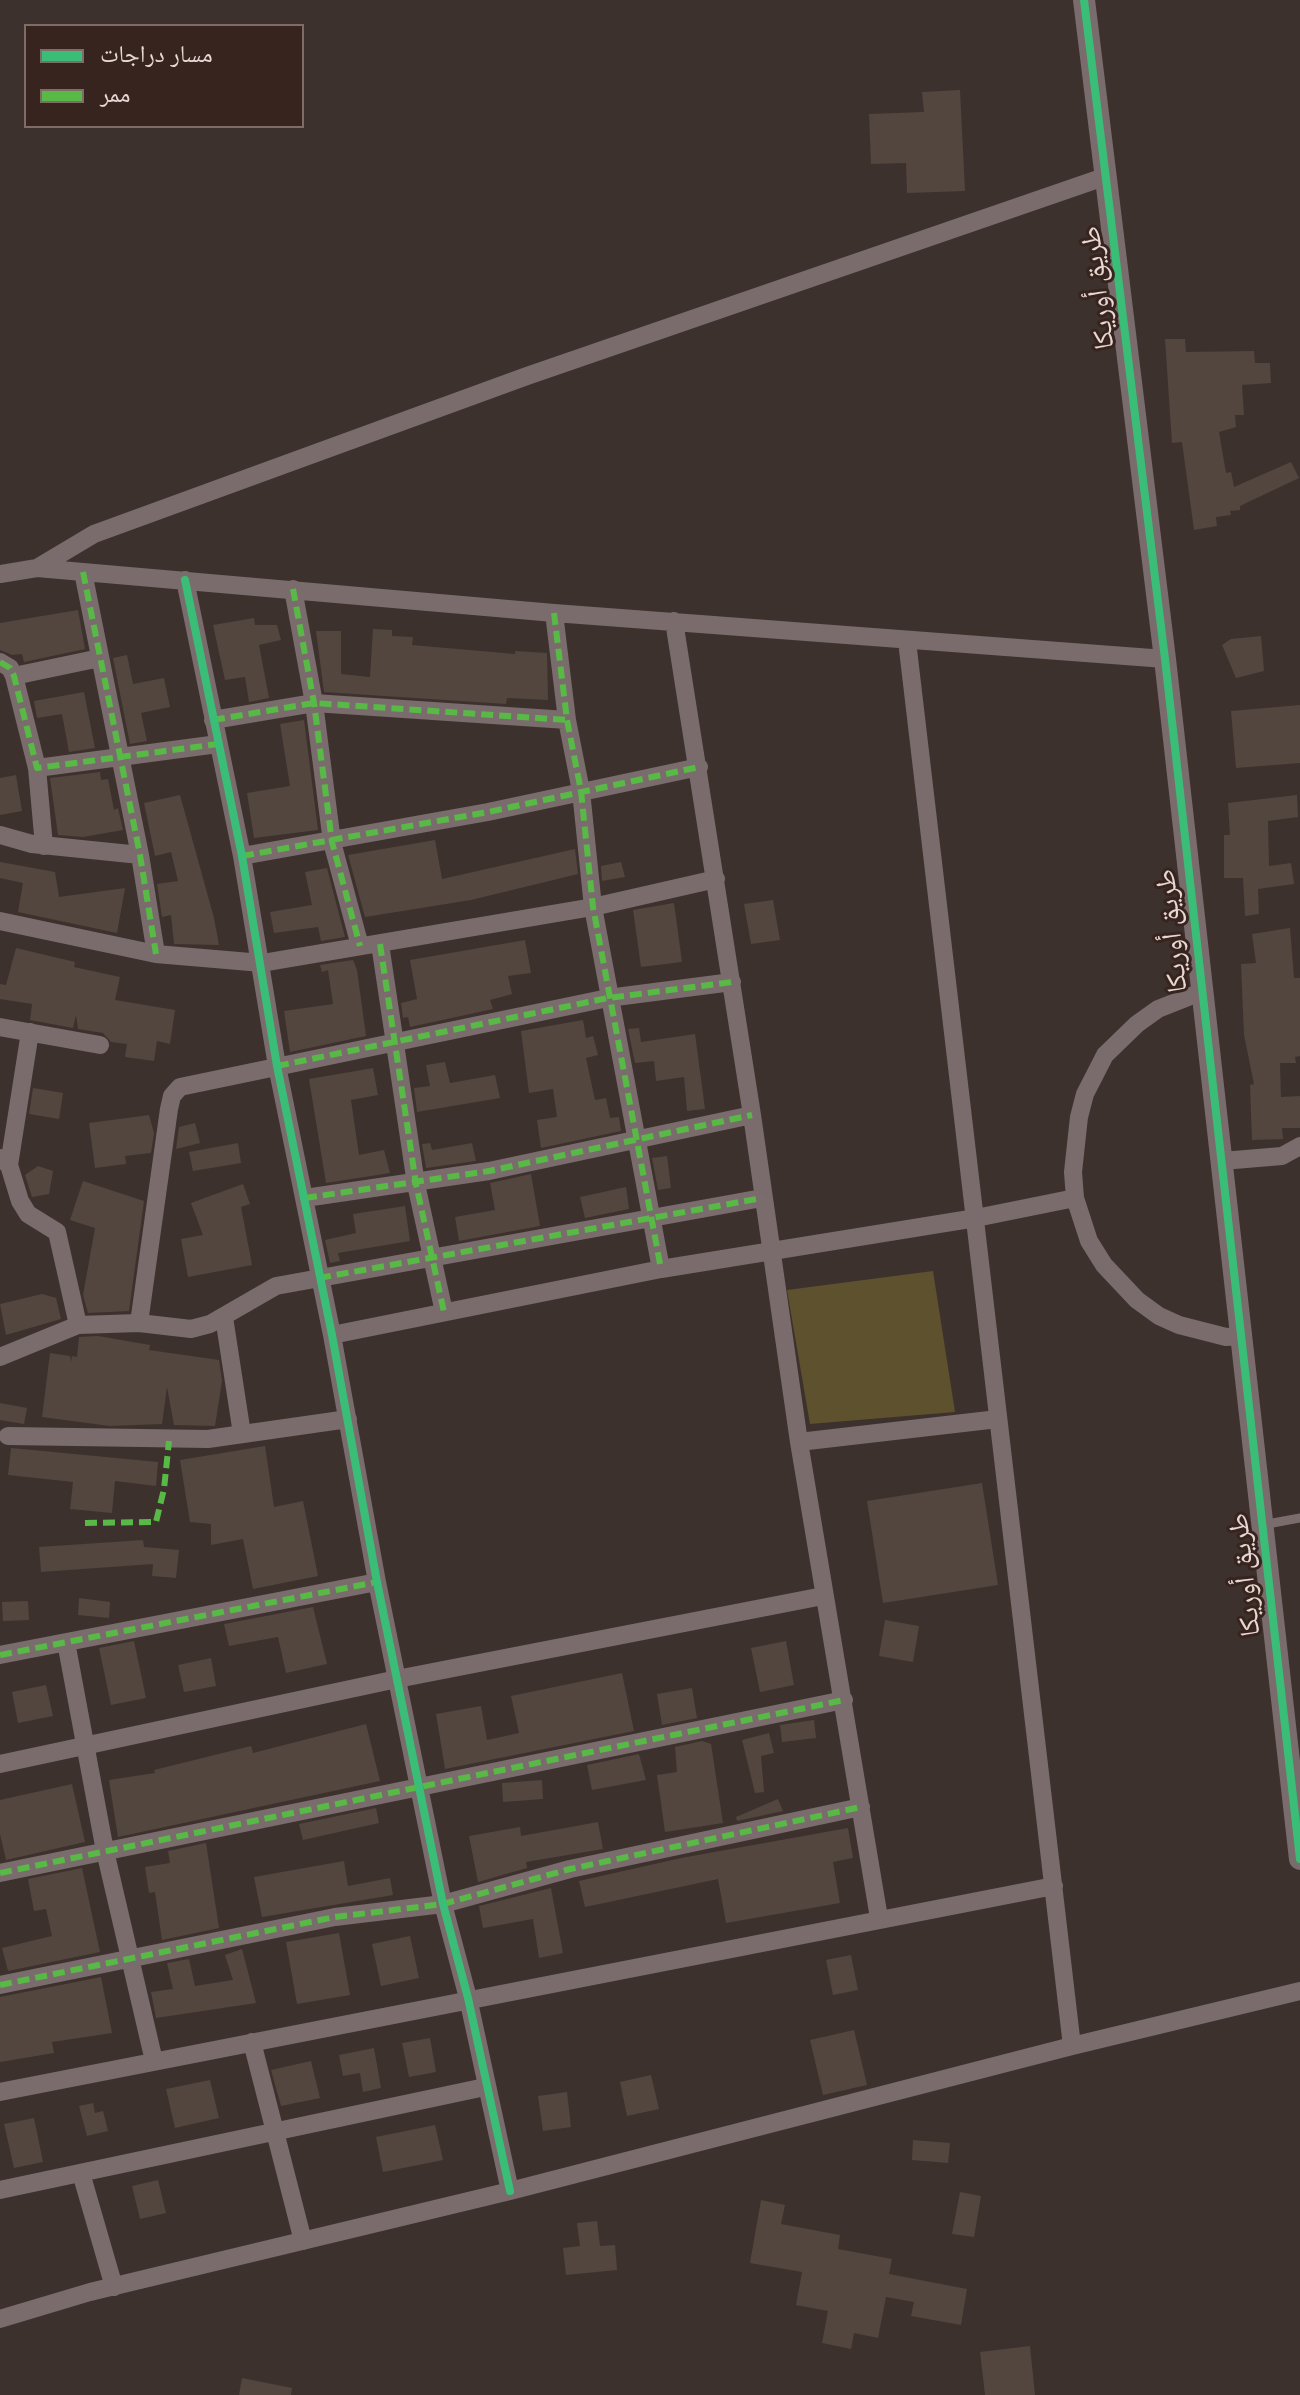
<!DOCTYPE html>
<meta charset="utf-8">
<style>
body{margin:0}
#map{position:relative;width:1300px;height:2395px;overflow:hidden;background:#3d312e;font-family:"IBM Plex Sans","Noto Naskh Arabic",sans-serif}
canvas{display:block}
.legend{position:absolute;left:24px;top:24px;width:280px;height:104px;box-sizing:border-box;background:#38241e;border:2px solid #7e6c67;margin:0;padding:10px 14px;list-style:none;font-size:24px;color:#e7d8d5}
.legend li{display:flex;align-items:center;gap:16px;height:40px}
.legend b{width:40px;border:2px solid #7e6c67}
</style>
<div id="map">
<canvas width="1300" height="2395"></canvas>
<ul class="legend">
<li><b style="height:10px;background:#3abd76"></b>مسار دراجات</li>
<li><b style="height:10px;background:#58b947"></b>ممر</li>
</ul>
</div>
<script>
const ctx = document.querySelector('canvas').getContext('2d');
ctx.lineJoin = 'round';
function fill(path, color) {
  ctx.fillStyle = color;
  ctx.fill(path, 'evenodd');
}
function shape(rows) {
  const path = new Path2D();
  for (const r of rows) {
    path.moveTo(r[0], r[1]);
    for (let i = 2; i < r.length; i += 2) path.lineTo(r[i], r[i + 1]);
  }
  return path;
}
function trace(path, color, width, dash) {
  ctx.strokeStyle = color;
  ctx.lineWidth = width;
  ctx.lineCap = dash ? 'butt' : 'round';
  ctx.setLineDash(dash || []);
  ctx.stroke(path);
}
function write(font, color, halo, rows, align = 'center') {
  ctx.font = font + ' "IBM Plex Sans","Noto Naskh Arabic",sans-serif';
  ctx.lineWidth = 6;
  ctx.setLineDash([]);
  ctx.textBaseline = 'middle';
  ctx.strokeStyle = halo;
  ctx.fillStyle = color;
  for (const [text, x, y, turn = 0] of rows) {
    ctx.save();
    ctx.translate(x, y);
    ctx.rotate((+turn || 0) * Math.PI / 180);
    ctx.textAlign = isNaN(turn) ? turn : align;
    if (halo) ctx.strokeText(text, 0, 0);
    ctx.fillText(text, 0, 0);
    ctx.restore();
  }
}
fill(shape([
 [933,1271,955,1412,810,1424,787,1290]
]), '#5e512e');
fill(shape([
 [960,90,965,191,907,193,906,163,871,164,869,114,924,112,922,92],
 [1165,339,1185,339,1186,352,1254,351,1255,363,1270,363,1271,383,1242,385,1244,415,1235,415,1236,427,1219,432,1226,473,1231,472,1234,487,1291,462,1299,478,1240,506,1240,510,1230,511,1231,515,1216,517,1217,526,1194,530,1182,442,1172,443],
 [78,610,85,649,24,662,22,654,12,655,0,650,0,623],
 [254,618,255,625,277,625,281,640,259,645,269,698,249,702,245,677,225,680,213,625],
 [373,629,392,630,392,636,413,637,412,645,515,654,515,651,547,653,548,700,507,698,506,704,324,692,316,631,341,631,341,674,370,677],
 [1261,636,1264,671,1236,678,1222,645,1231,639],
 [127,655,133,684,164,678,170,707,141,713,147,741,130,744,113,658],
 [84,692,95,748,69,752,62,714,37,718,34,701],
 [1300,705,1300,763,1236,768,1231,711],
 [304,720,318,830,254,838,247,793,290,786,280,724],
 [100,772,101,780,108,779,114,810,118,808,123,830,83,837,58,835,50,778],
 [16,775,22,811,0,815,0,778],
 [180,795,214,918,219,945,174,944,171,915,162,917,157,884,178,881,171,852,155,856,144,803],
 [1297,795,1298,817,1268,821,1269,866,1291,863,1294,884,1258,889,1259,914,1245,916,1243,878,1224,878,1224,835,1230,835,1228,803],
 [435,840,442,879,575,849,578,874,471,900,365,917,348,855],
 [0,862,55,872,59,897,125,888,117,933,18,912,23,883,0,878],
 [621,862,625,877,602,881,601,866],
 [327,868,345,937,321,941,318,927,274,933,270,912,312,905,305,872],
 [773,900,780,940,751,944,744,904],
 [674,903,682,962,641,967,633,910],
 [1290,928,1294,978,1300,978,1300,1056,1295,1057,1296,1063,1280,1063,1281,1097,1300,1096,1300,1128,1282,1128,1283,1139,1252,1140,1250,1085,1254,1084,1244,1035,1241,964,1256,963,1252,934],
 [525,940,531,973,508,976,512,994,490,1000,493,1009,410,1027,408,1017,403,1018,401,1003,417,999,410,960],
 [16,948,75,962,74,967,120,977,115,1000,175,1010,170,1044,157,1041,154,1061,125,1057,127,1044,111,1042,103,1033,78,1029,76,1015,73,1028,30,1020,32,1004,0,999,0,984,6,985],
 [353,960,357,970,366,1036,290,1052,284,1011,333,1004,328,970,322,972,320,965],
 [583,1020,586,1038,593,1036,598,1055,586,1058,595,1100,606,1098,610,1118,619,1117,621,1131,541,1148,537,1120,557,1117,553,1089,529,1093,521,1031],
 [639,1028,641,1042,695,1034,705,1109,687,1111,684,1077,656,1081,654,1061,635,1063,628,1029],
 [445,1062,450,1083,495,1075,500,1098,417,1112,414,1088,430,1086,426,1065],
 [373,1068,378,1095,351,1100,359,1155,384,1150,390,1173,326,1183,309,1079],
 [33,1088,63,1093,59,1119,29,1114],
 [149,1115,154,1133,151,1153,125,1156,126,1164,95,1168,89,1123],
 [195,1123,200,1143,176,1149,179,1127],
 [238,1143,241,1163,193,1171,189,1152],
 [430,1143,432,1150,472,1143,476,1161,426,1168,422,1144],
 [667,1156,671,1188,658,1190,652,1158],
 [38,1166,53,1171,49,1194,32,1197,25,1175],
 [531,1174,540,1226,459,1241,455,1217,495,1210,490,1183],
 [83,1181,144,1201,129,1311,88,1313,83,1295,95,1228,70,1220],
 [243,1184,250,1204,241,1207,252,1265,188,1277,181,1239,203,1235,191,1203],
 [626,1187,629,1209,585,1218,580,1197],
 [405,1206,410,1241,338,1253,340,1261,330,1263,325,1240,356,1233,353,1214],
 [42,1294,56,1298,61,1319,6,1335,0,1304],
 [98,1336,150,1345,149,1350,219,1360,222,1381,215,1426,174,1425,167,1387,162,1424,110,1426,42,1417,50,1353,70,1356,71,1362,72,1356,77,1357,79,1337],
 [0,1403,27,1408,24,1424,0,1420],
 [265,1446,274,1507,303,1501,318,1576,253,1589,243,1539,211,1545,211,1524,190,1522,180,1460],
 [11,1448,158,1462,156,1486,115,1481,112,1513,70,1509,73,1482,8,1475],
 [982,1483,998,1585,883,1603,867,1501],
 [143,1540,144,1547,179,1550,176,1578,152,1576,153,1564,41,1572,39,1547],
 [79,1598,110,1602,109,1618,78,1615],
 [28,1601,29,1620,3,1621,2,1602],
 [313,1607,327,1664,286,1673,278,1637,229,1646,224,1624],
 [885,1620,919,1626,913,1662,879,1656],
 [134,1641,146,1698,111,1705,99,1648],
 [786,1641,794,1685,760,1692,751,1648],
 [211,1658,216,1686,184,1692,178,1665],
 [622,1673,634,1731,445,1769,436,1714,481,1706,487,1740,519,1733,511,1696],
 [46,1685,53,1716,18,1723,12,1692],
 [692,1688,697,1718,662,1725,657,1694],
 [814,1720,816,1738,782,1742,780,1725],
 [366,1724,380,1781,118,1837,109,1780,155,1773,154,1770,251,1746,253,1753],
 [769,1733,774,1753,761,1756,764,1792,755,1793,742,1740],
 [702,1741,711,1744,723,1823,665,1832,657,1775,677,1772,675,1747],
 [639,1754,646,1780,592,1790,587,1765],
 [542,1780,543,1799,503,1802,502,1783],
 [72,1784,85,1842,6,1860,0,1834,0,1800],
 [778,1799,783,1811,737,1821,736,1817],
 [376,1808,379,1823,303,1840,299,1824],
 [598,1822,603,1849,526,1862,527,1868,478,1882,469,1836,520,1827,521,1836],
 [848,1828,853,1858,833,1862,840,1903,726,1923,718,1879,585,1907,579,1881,681,1858],
 [206,1843,219,1928,162,1940,155,1892,149,1893,145,1867,170,1863,168,1851],
 [344,1861,348,1886,390,1878,393,1895,262,1917,254,1877],
 [82,1868,100,1952,8,1971,2,1948,52,1936,46,1909,34,1911,28,1879],
 [551,1888,563,1953,539,1958,533,1919,483,1928,479,1906],
 [339,1933,350,1995,297,2004,286,1942],
 [410,1936,419,1978,381,1986,372,1944],
 [242,1949,256,2003,156,2018,151,1992,173,1989,167,1963,189,1959,195,1986,233,1980,225,1955],
 [851,1955,858,1990,833,1995,826,1960],
 [101,1977,112,2033,52,2042,54,2053,0,2062,0,1997],
 [854,2030,867,2085,823,2095,810,2040],
 [430,2038,436,2072,409,2077,402,2043],
 [374,2048,381,2088,363,2092,360,2073,343,2076,339,2055],
 [311,2061,320,2098,281,2106,271,2070],
 [651,2075,659,2109,627,2116,620,2082],
 [210,2080,219,2118,175,2128,166,2089],
 [567,2092,571,2127,543,2131,538,2096],
 [93,2103,95,2113,103,2111,108,2131,87,2136,79,2106],
 [34,2118,43,2162,14,2168,4,2124],
 [435,2125,443,2160,383,2172,376,2137],
 [913,2140,950,2143,948,2163,912,2160],
 [158,2180,166,2213,140,2219,132,2186],
 [960,2192,981,2196,974,2237,952,2234],
 [761,2200,785,2205,781,2224,840,2235,838,2249,892,2259,889,2274,967,2289,961,2325,911,2316,914,2302,886,2297,878,2338,854,2333,851,2349,822,2343,828,2311,796,2305,802,2272,750,2263],
 [597,2221,600,2246,615,2245,617,2270,566,2275,563,2248,580,2246,577,2223],
 [1030,2346,1035,2395,985,2395,980,2352],
 [242,2378,292,2388,291,2395,239,2395]
]), '#53463e');
trace(shape([
 [1262,1525,1300,1518]
]), '#7a6c6d', 9);
trace(shape([
 [37,568,554,613,1165,659],
 [83,572,140,855,156,954],
 [0,574,37,568,94,534,527,376,1107,176],
 [185,580,242,856,277,1066,332,1335,377,1582,443,1904,468,1998,510,2191],
 [293,589,314,703,332,842,360,946],
 [554,613,567,720,581,791,593,907,661,1269],
 [674,621,752,1115,799,1442,879,1918],
 [907,641,1072,2046],
 [0,662,10,668,14,676,37,768,218,744],
 [14,676,100,658],
 [213,720,314,703,567,720],
 [37,768,44,846],
 [0,835,32,844,140,855],
 [242,856,488,812,699,767],
 [0,921,156,954,262,963,593,907,716,879],
 [380,944,416,1184,444,1312],
 [1201,992,1158,1009,1137,1024,1105,1055,1085,1094,1079,1117,1073,1172,1075,1198,1089,1241,1104,1265,1137,1300,1159,1316,1179,1325,1226,1337,1243,1336],
 [0,1027,100,1045],
 [0,1158,9,1165,20,1201,28,1214,57,1232,78,1325,139,1323,191,1329,210,1324,276,1286,762,1198],
 [1222,1161,1282,1156,1300,1146],
 [9,1165,30,1032],
 [305,1198,489,1171,752,1115],
 [224,1317,242,1434],
 [139,1323,169,1109,172,1096,180,1087,608,998,732,982],
 [332,1335,661,1269,976,1218,1075,1198],
 [0,1357,78,1325],
 [8,1436,208,1439,348,1419],
 [799,1442,998,1419],
 [66,1642,105,1851,154,2061],
 [0,1655,377,1582],
 [0,1764,397,1679,823,1596],
 [0,1873,844,1700],
 [0,1985,335,1917,443,1904,570,1869,861,1807],
 [252,2042,303,2241],
 [0,2092,1054,1886],
 [81,2173,114,2287],
 [0,2190,485,2087],
 [0,2319,90,2292,510,2191,1072,2046,1300,1991]
]), '#7a6c6d', 18);
trace(shape([
 [1084,0,1165,659,1300,1859]
]), '#7a6c6d', 22);
trace(shape([
 [83,572,140,855,156,954],
 [293,589,314,703,332,842,360,946],
 [554,613,567,720,581,791,593,907,661,1269],
 [0,662,10,668,14,676,37,768,218,744],
 [213,720,314,703,567,720],
 [242,856,488,812,699,767],
 [380,944,416,1184,444,1312],
 [277,1066,608,998,732,982],
 [305,1198,489,1171,752,1115],
 [319,1278,762,1198],
 [85,1523,156,1522,164,1489,169,1441],
 [0,1655,377,1582],
 [0,1873,844,1700],
 [0,1985,335,1917,443,1904,570,1869,861,1807]
]), '#58b947', 6, [12, 6]);
trace(shape([
 [1084,0,1165,659,1300,1859],
 [185,580,242,856,277,1066,332,1335,377,1582,443,1904,468,1998,510,2191]
]), '#3abd76', 8);
write('28px', '#e7d8d5', '#38241e', [
 ["طريق أوريكا",1098,288,-97],
 ["طريق أوريكا",1172,931,-96],
 ["طريق أوريكا",1245,1575,-96]
]);
</script>
